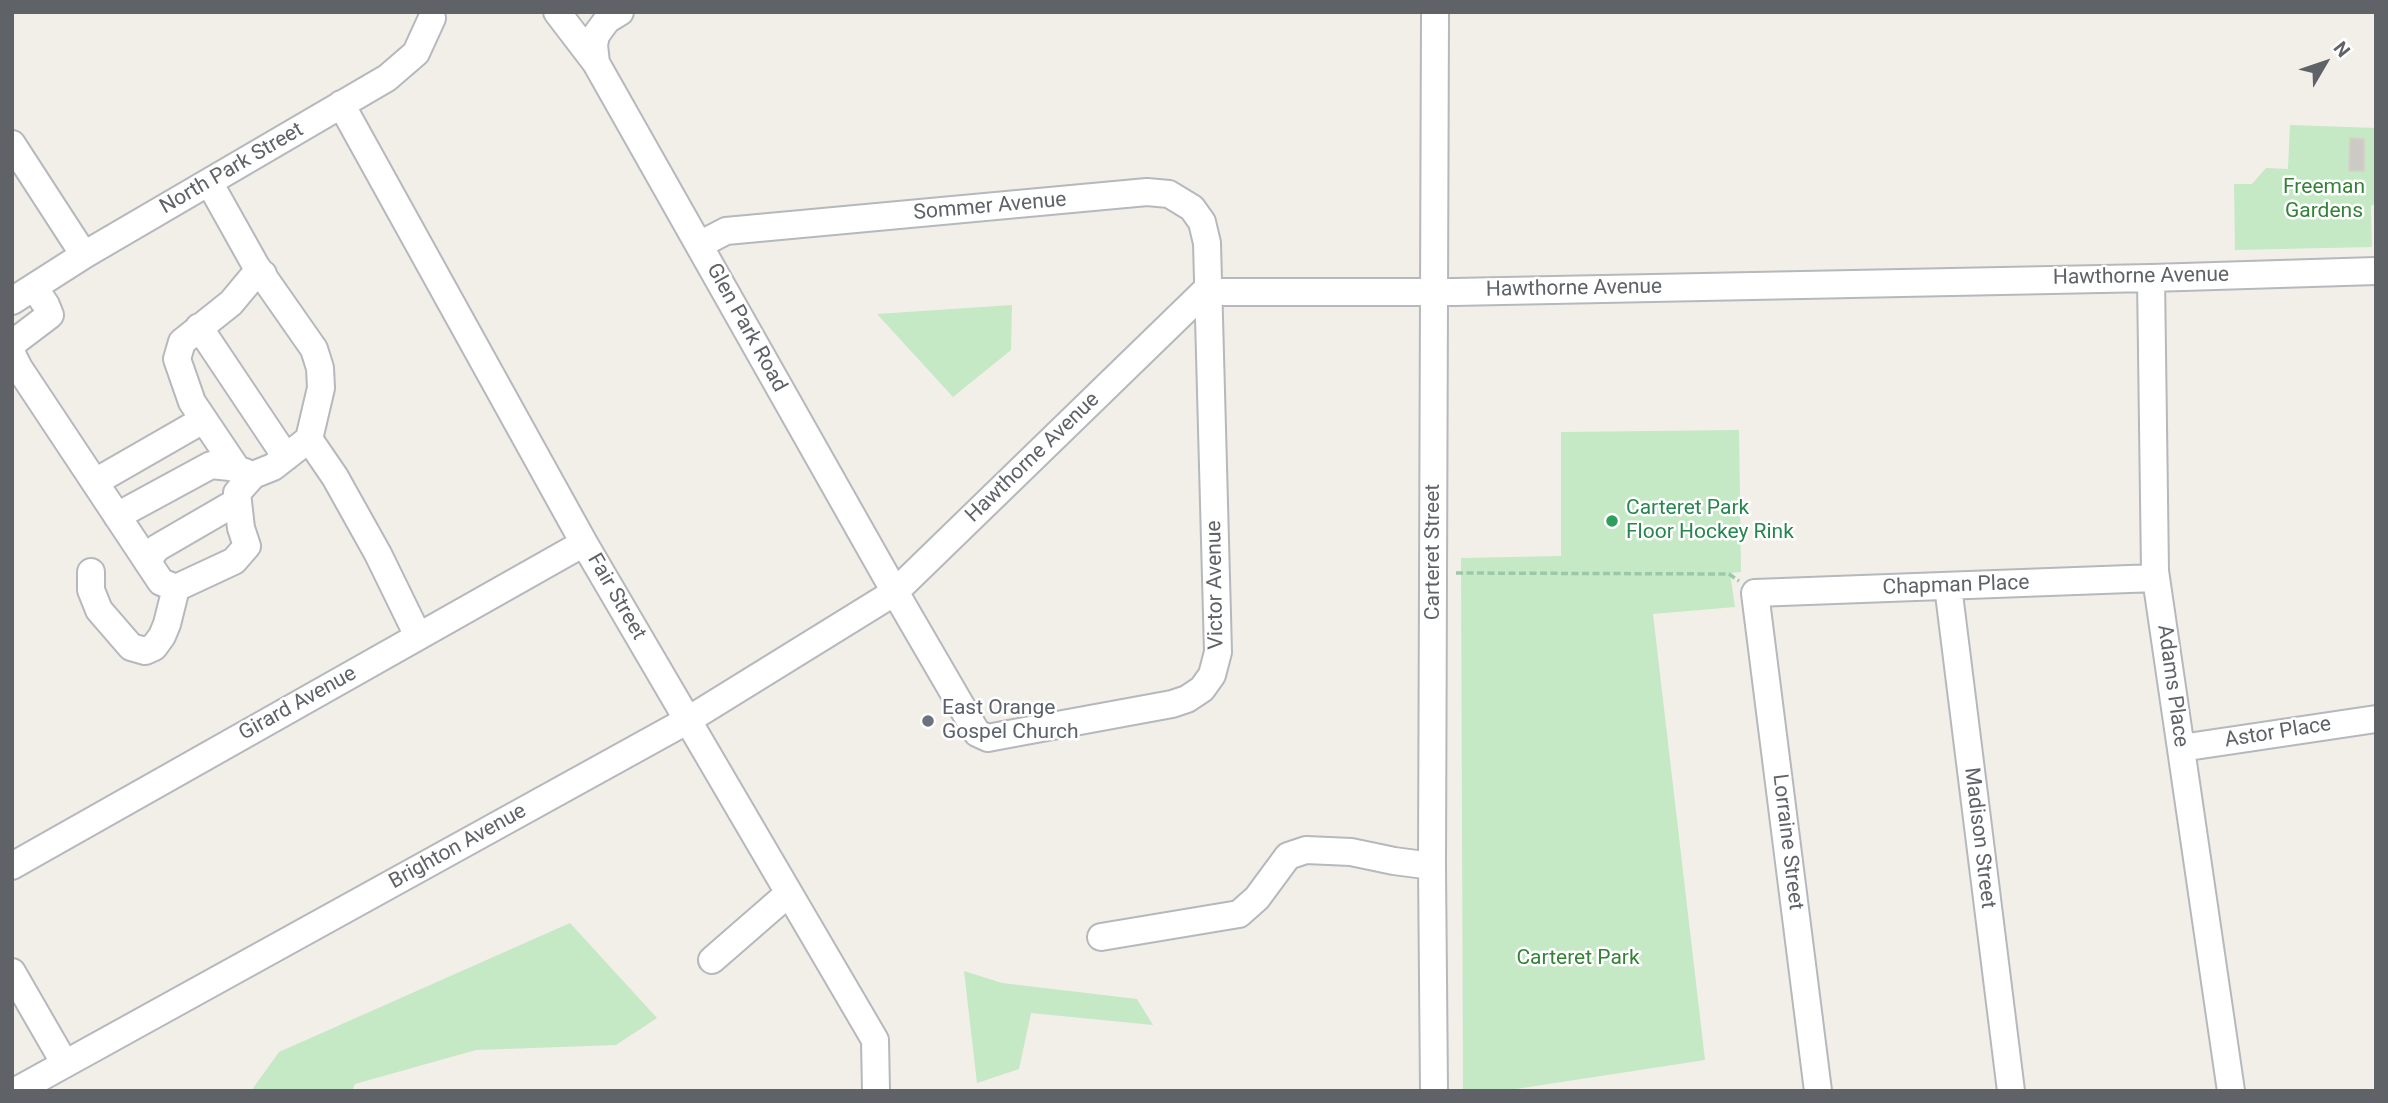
<!DOCTYPE html>
<style>
body{margin:0}
#map{position:relative;width:2388px;height:1103px;overflow:hidden;background:#f1efe8;font-family:Roboto,sans-serif}
canvas{display:block}
.frame{position:absolute;inset:0;border:14px solid #5f6368;pointer-events:none}
.north{position:absolute;left:2290px;top:28px;width:70px;height:70px;-webkit-text-stroke:5px #fff;paint-order:stroke;rotate:51deg;font-size:19px;font-weight:700;line-height:28px;text-align:center;color:#5f6368}
.north::after{content:'';display:block;margin:auto;width:24px;height:32px;background:#5f6368;clip-path:polygon(50% 0,100% 100%,50% 72%,0 100%)}
</style>
<div id="map">
<canvas width="2388" height="1103"></canvas>
<div class="frame"></div>
<div class="north">N</div>
</div>
<script>
const ctx = document.querySelector('canvas').getContext('2d');
ctx.lineJoin = 'round';
function fill(path, color) {
  ctx.fillStyle = color;
  ctx.fill(path, 'evenodd');
}
function shape(rows) {
  const path = new Path2D();
  for (const r of rows) {
    path.moveTo(r[0], r[1]);
    for (let i = 2; i < r.length; i += 2) path.lineTo(r[i], r[i + 1]);
  }
  return path;
}
function trace(path, color, width, dash) {
  ctx.strokeStyle = color;
  ctx.lineWidth = width;
  ctx.lineCap = dash ? 'butt' : 'round';
  ctx.setLineDash(dash || []);
  ctx.stroke(path);
}
function write(font, color, halo, rows, align = 'center') {
  ctx.font = font + ' Roboto,sans-serif';
  ctx.lineWidth = 5;
  ctx.setLineDash([]);
  ctx.textBaseline = 'middle';
  ctx.strokeStyle = halo;
  ctx.fillStyle = color;
  for (const [text, x, y, turn = 0] of rows) {
    ctx.save();
    ctx.translate(x, y);
    ctx.rotate((+turn || 0) * Math.PI / 180);
    ctx.textAlign = isNaN(turn) ? turn : align;
    if (halo) ctx.strokeText(text, 0, 0);
    ctx.fillText(text, 0, 0);
    ctx.restore();
  }
}
fill(shape([
 [2290,125,2376,128,2376,203,2371,206,2372,247,2235,250,2234,184,2252,184,2266,168,2288,169],
 [1012,305,1011,350,953,397,877,314],
 [1739,430,1741,572,1730,573,1735,607,1653,614,1705,1060,1503,1091,1463,1091,1461,558,1561,556,1561,432],
 [570,923,657,1018,616,1045,476,1050,355,1084,352,1091,251,1091,279,1052],
 [964,971,1002,983,1137,999,1153,1025,1031,1013,1019,1069,977,1083]
]), '#c5e8c5');
const building = shape([
 [2350,138,2364,139,2364,171,2349,171,2350,138]
]);
fill(building, '#cccac5');
trace(building, '#d6d1c6', 2);
const minor = shape([
 [557,12,596,63,895,592,977,733,988,738,998,736,1172,704,1187,699,1202,689,1212,675,1218,652,1207,243,1202,222,1192,208,1169,194,1147,192,726,231,699,245],
 [596,63,594,45,596,35,607,20,620,12],
 [341,104,584,543,875,1040,876,1091],
 [12,144,84,255],
 [2151,278,2155,571,2231,1091],
 [12,301,84,255,387,78,416,53,432,18],
 [199,327,286,457],
 [12,346,17,340,50,315,46,305,34,287],
 [12,354,19,368,161,582,176,588,234,561,247,546,241,528,237,493,253,475,273,467,309,439,321,388,320,368,314,349,256,266,209,182],
 [309,439,335,477,378,554,418,636],
 [237,469,192,402,177,359,182,342,231,303,251,279,263,274],
 [95,482,203,420],
 [117,516,211,465,230,467,245,472],
 [147,561,157,548,238,501],
 [91,572,91,590,99,610,131,647,145,651,154,647,162,636,167,624,176,588],
 [1948,586,2011,1091],
 [2181,748,2376,719],
 [12,866,584,543],
 [1101,937,1239,914,1257,898,1288,856,1306,850,1351,852,1394,861,1432,866],
 [712,960,789,893],
 [12,972,65,1064],
 [16,1091,688,720,895,592,1204,292,1454,292,2151,278,2376,271],
 [1434,1091,1432,866,1435,12],
 [1818,1091,1755,593,2156,578]
]);
trace(minor, '#b5b8bc', 30);
trace(shape([
 [1456,573,1729,574,1739,581]
]), '#9cc7a9', 3.5, [7, 3.5]);
trace(minor, '#fff', 26);
for (const [x, y, r, color] of [
 [1612,521,7,"#2e9e5b"],
 [928,721,7,"#6b7280"]
]) {
  const dot = new Path2D();
  dot.arc(x, y, r, 0, 2 * Math.PI);
  ctx.fillStyle = color;
  ctx.fill(dot);
  trace(dot, '#fff', 2.5);
}
write('21px', '#5f6368', '#fff', [
 ["North Park Street",232,169,-30],
 ["Sommer Avenue",990,207,-5],
 ["Hawthorne Avenue",2141,277,-1],
 ["Hawthorne Avenue",1574,289,-1],
 ["Glen Park Road",746,328,61],
 ["Hawthorne Avenue",1033,458,-44],
 ["Carteret Street",1434,552,-90],
 ["Victor Avenue",1216,585,-91],
 ["Chapman Place",1956,586,-2],
 ["Fair Street",616,597,60],
 ["Adams Place",2172,686,82],
 ["Girard Avenue",298,704,-29],
 ["Astor Place",2278,733,-9],
 ["Madison Street",1979,838,83],
 ["Lorraine Street",1787,842,83],
 ["Brighton Avenue",458,847,-29]
]);
write('21px', '#348238', '#fff', [
 ["Freeman",2324,188],
 ["Gardens",2324,212],
 ["Carteret Park",1578,959]
]);
write('21px', '#27864d', '#fff', [
 ["Carteret Park",1626,509],
 ["Floor Hockey Rink",1626,533]
], 'left');
write('21px', '#5b616d', '#fff', [
 ["East Orange",942,709],
 ["Gospel Church",942,733]
], 'left');
</script>
